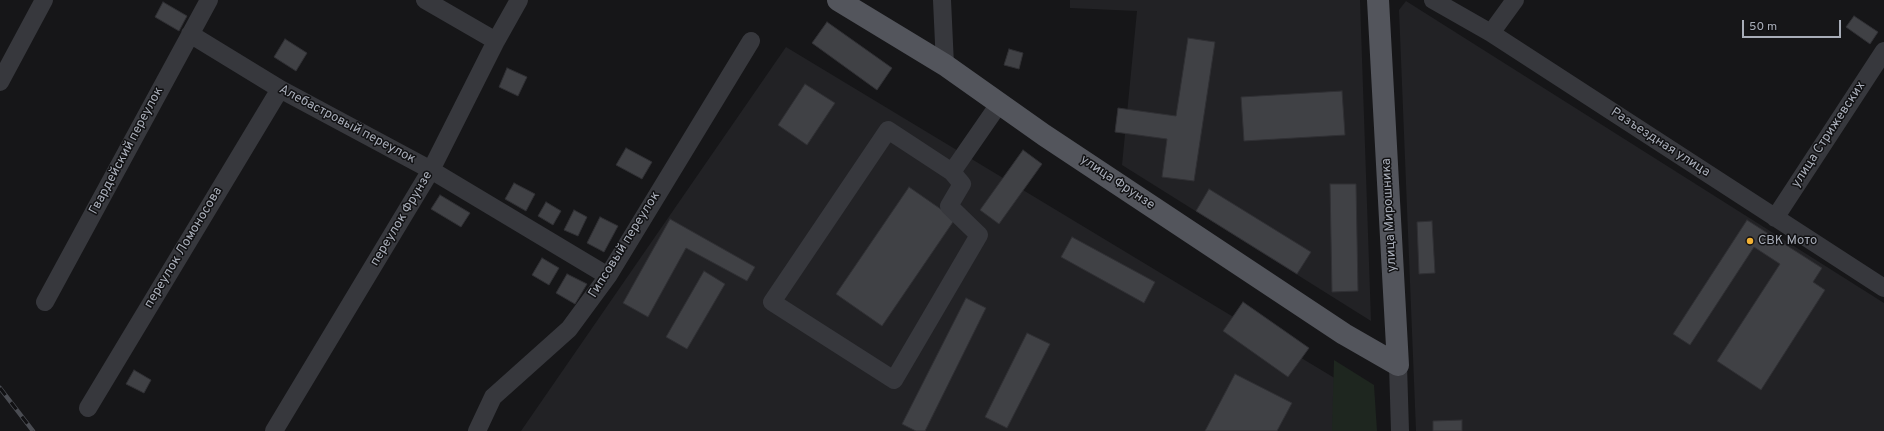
<!DOCTYPE html>
<meta charset="utf-8">
<style>
body{margin:0}
#map{position:relative;width:1884px;height:431px;overflow:hidden;background:#161618;font-family:Overpass,sans-serif}
canvas{display:block}
.scale{position:absolute;left:1742px;top:20px;width:99px;height:18px;box-sizing:border-box;border:2px solid #a8adb8;border-top:0;padding-left:5px;font-size:12px;line-height:14px;white-space:nowrap;color:#a8adb8;-webkit-text-stroke:3px #111113;paint-order:stroke}
</style>
<div id="map">
<canvas width="1884" height="431"></canvas>
<div class="scale">50 m</div>
</div>
<script>
const ctx = document.querySelector('canvas').getContext('2d');
ctx.lineJoin = 'round';
function fill(path, color) {
  ctx.fillStyle = color;
  ctx.fill(path, 'evenodd');
}
function shape(rows) {
  const path = new Path2D();
  for (const r of rows) {
    path.moveTo(r[0], r[1]);
    for (let i = 2; i < r.length; i += 2) path.lineTo(r[i], r[i + 1]);
  }
  return path;
}
function trace(path, color, width, dash) {
  ctx.strokeStyle = color;
  ctx.lineWidth = width;
  ctx.lineCap = dash ? 'butt' : 'round';
  ctx.setLineDash(dash || []);
  ctx.stroke(path);
}
function write(font, color, halo, rows, align = 'center') {
  ctx.font = font + ' Overpass,sans-serif';
  ctx.lineWidth = 3;
  ctx.setLineDash([]);
  ctx.textBaseline = 'middle';
  ctx.strokeStyle = halo;
  ctx.fillStyle = color;
  for (const [text, x, y, turn = 0] of rows) {
    ctx.save();
    ctx.translate(x, y);
    ctx.rotate((+turn || 0) * Math.PI / 180);
    ctx.textAlign = isNaN(turn) ? turn : align;
    if (halo) ctx.strokeText(text, 0, 0);
    ctx.fillText(text, 0, 0);
    ctx.restore();
  }
}
fill(shape([
 [1070,0,1360,0,1371,321,1122,165,1137,11,1070,8],
 [1406,1,1884,303,1884,431,1416,431,1399,10],
 [786,47,1366,397,1346,431,521,431]
]), '#222225');
fill(shape([
 [1334,360,1374,385,1377,431,1332,431]
]), '#1e261f');
const building = shape([
 [163,2,187,16,179,31,155,17,163,2],
 [1854,16,1878,32,1870,44,1846,27,1854,16],
 [827,22,892,68,877,90,812,43,827,22],
 [1188,38,1215,42,1194,181,1162,177,1167,139,1115,132,1118,108,1176,116,1188,38],
 [285,39,307,53,296,71,274,57,285,39],
 [1009,49,1023,53,1019,69,1004,65,1009,49],
 [507,68,527,77,518,96,499,87,507,68],
 [805,84,835,103,807,145,778,125,805,84],
 [1342,91,1345,135,1244,141,1241,97,1342,91],
 [626,148,652,162,642,179,616,165,626,148],
 [1023,150,1042,164,999,224,980,210,1023,150],
 [514,183,535,194,526,211,505,199,514,183],
 [1330,184,1356,184,1358,291,1332,292,1330,184],
 [909,187,955,219,882,326,836,294,909,187],
 [1209,189,1311,252,1297,274,1196,211,1209,189],
 [440,195,470,213,461,227,431,209,440,195],
 [546,202,561,211,553,225,538,216,546,202],
 [574,210,587,217,578,236,564,230,574,210],
 [600,217,618,226,604,252,587,243,600,217],
 [670,219,755,267,747,281,686,248,648,317,623,303,670,219],
 [1747,220,1822,268,1813,282,1825,290,1761,390,1717,361,1780,264,1754,247,1690,345,1673,334,1747,220],
 [1432,221,1435,273,1419,274,1417,222,1432,221],
 [1072,237,1155,282,1144,303,1061,257,1072,237],
 [542,258,559,268,549,285,532,275,542,258],
 [704,271,725,284,687,349,666,337,704,271],
 [567,274,587,284,575,304,556,293,567,274],
 [966,298,986,308,925,431,916,431,902,424,966,298],
 [1243,302,1309,348,1288,377,1223,331,1243,302],
 [1027,333,1050,344,1007,428,985,417,1027,333],
 [134,370,151,380,144,393,126,384,134,370],
 [1235,374,1292,403,1277,431,1205,431,1235,374],
 [1462,420,1462,431,1433,431,1433,421,1462,420]
]);
fill(building, '#404145');
trace(building, '#303034', 1);
trace(shape([
 [425,0,496,41],
 [942,0,945,65],
 [1433,0,1491,33,1884,288],
 [1491,33,1515,0],
 [190,34,280,89,431,170,608,276],
 [0,82,44,0],
 [952,172,962,184,949,206,979,235,894,380,772,302,888,130,952,172,999,104],
 [1775,218,1884,51],
 [45,302,209,0],
 [1398,365,1400,431],
 [88,408,280,89],
 [274,431,431,170,496,41,519,0],
 [477,431,493,397,569,329,608,276,751,41]
]), '#37383d', 18);
trace(shape([
 [838,0,945,65,1044,135,1344,334,1398,365],
 [1378,0,1398,365]
]), '#53555c', 22);
const rail = shape([
 [0,388,33,431]
]);
trace(rail, '#4a4c52', 4.5);
trace(rail, '#111113', 3, [9]);
for (const [x, y, r, color] of [
 [1750,241,4,"#f2b134"]
]) {
  const dot = new Path2D();
  dot.arc(x, y, r, 0, 2 * Math.PI);
  ctx.fillStyle = color;
  ctx.fill(dot);
  trace(dot, '#111113', 1.5);
}
write('13px', '#a8adb8', '#111113', [
 ["Алебастровый переулок",347,125,28],
 ["улица Стрижевских",1829,135,-57],
 ["Разъездная улица",1660,143,33],
 ["Гвардейский переулок",127,151,-62],
 ["улица Фрунзе",1117,183,34],
 ["улица Мирошника",1390,215,-93],
 ["переулок Фрунзе",402,219,-59],
 ["Гипсовый переулок",625,245,-58],
 ["переулок Ломоносова",184,248,-59]
]);
write('13px', '#a8adb8', '#111113', [
 ["СВК Мото",1758,241]
], 'left');
</script>
